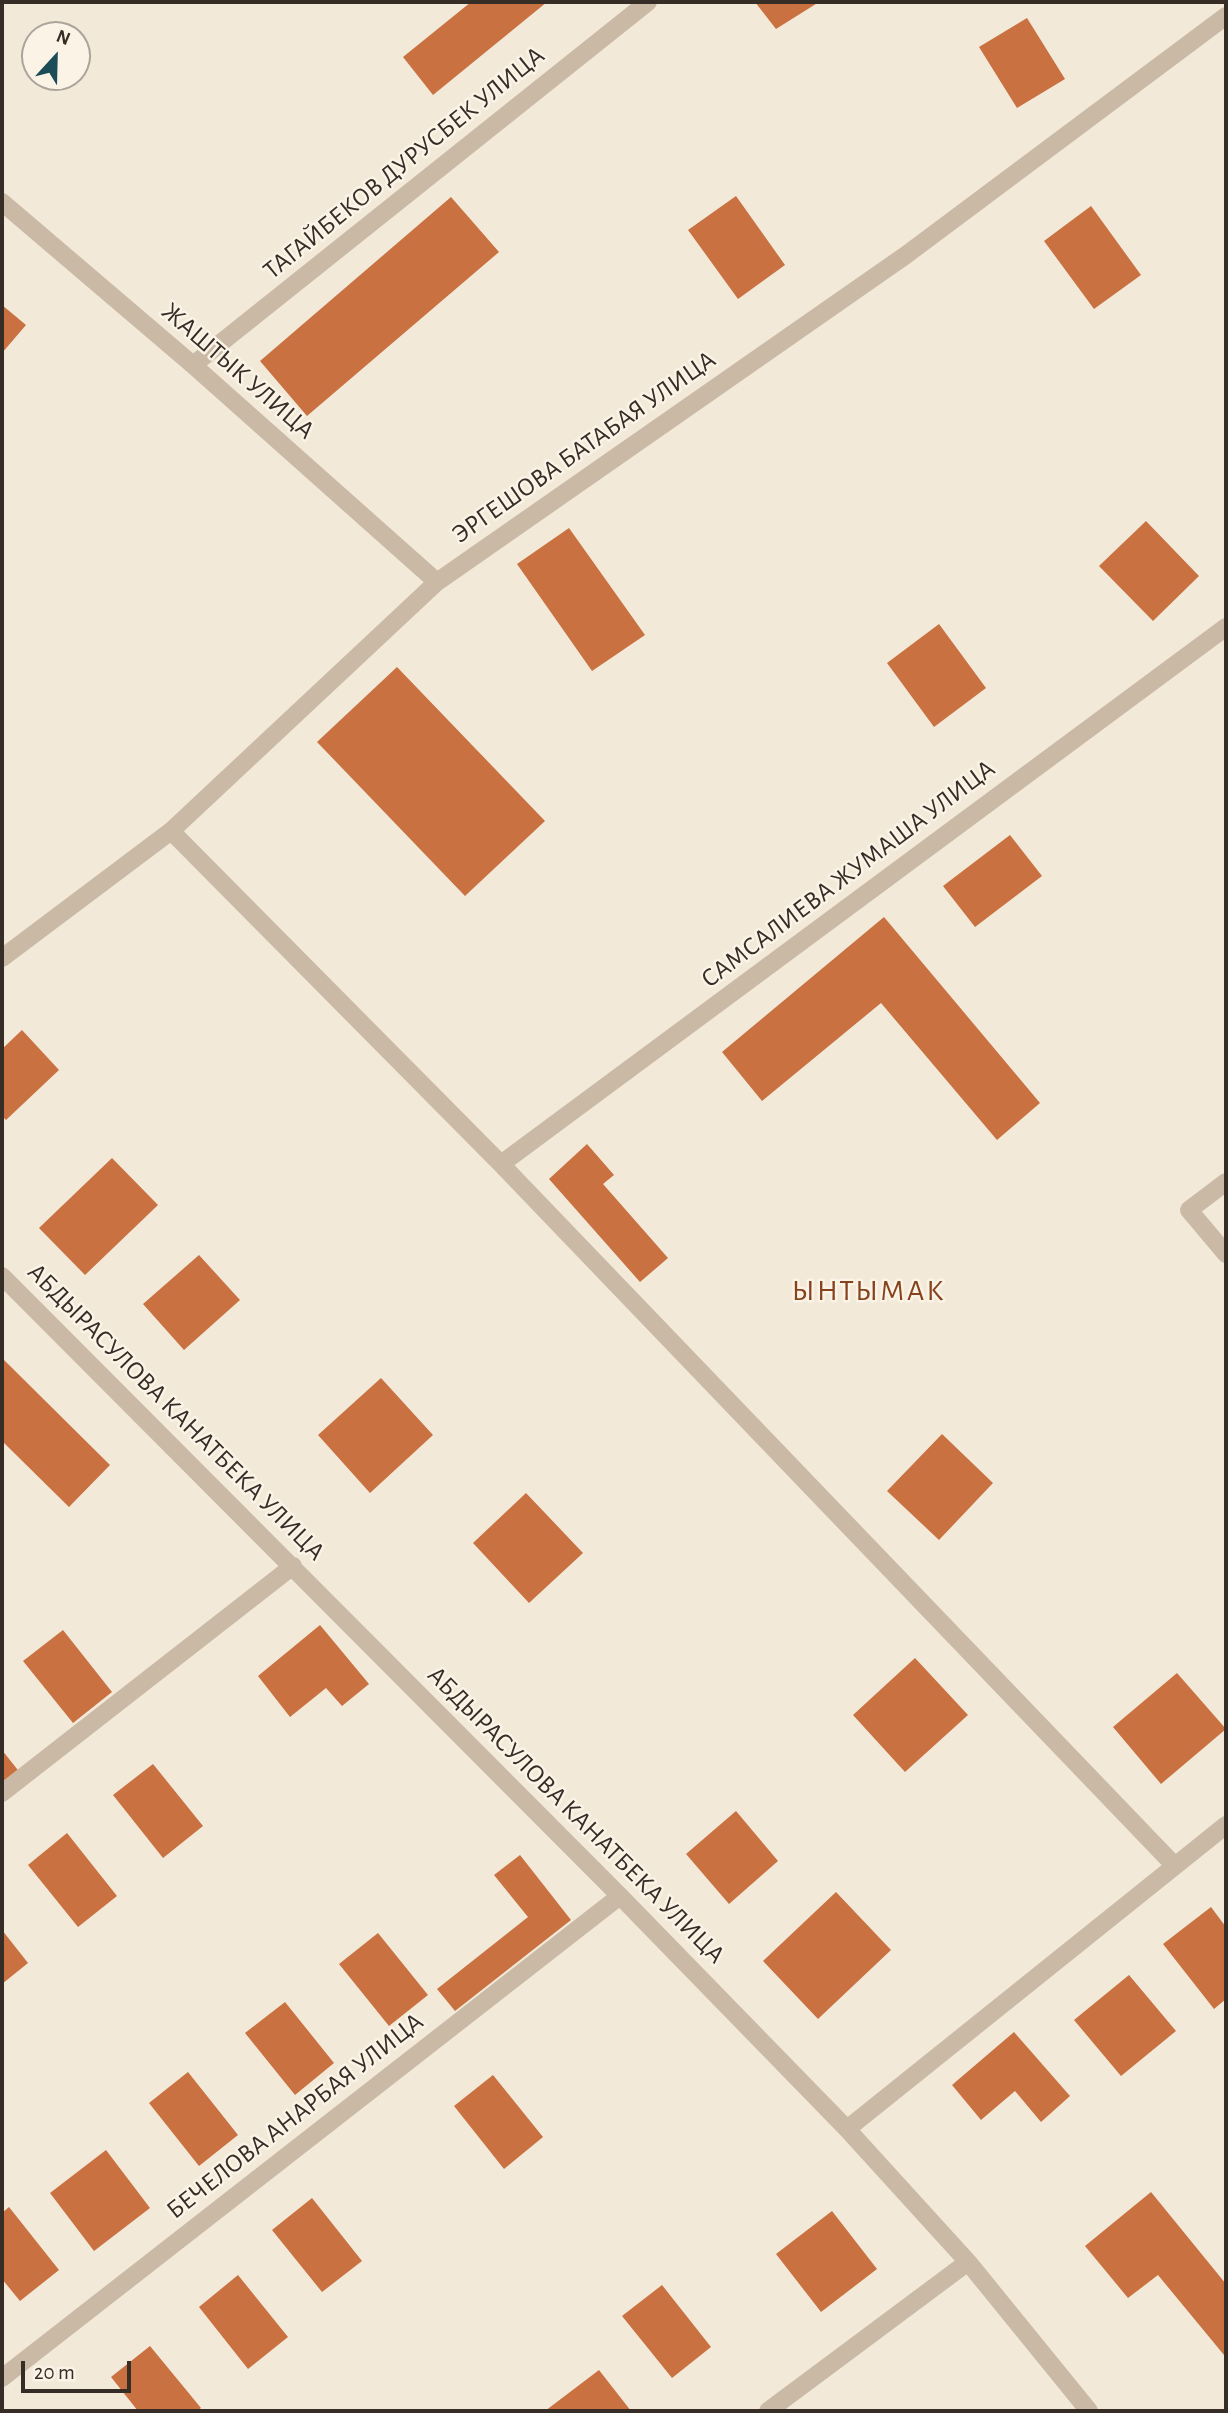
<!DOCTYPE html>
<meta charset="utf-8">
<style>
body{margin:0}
#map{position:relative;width:1228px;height:2413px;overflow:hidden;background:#f2e9d9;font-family:"Alegreya Sans",sans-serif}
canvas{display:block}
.frame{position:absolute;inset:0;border:4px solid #362d27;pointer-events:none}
.north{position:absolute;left:21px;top:21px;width:70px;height:70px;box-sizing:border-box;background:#faf3e6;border:2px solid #aca49a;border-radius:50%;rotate:22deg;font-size:19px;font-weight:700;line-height:28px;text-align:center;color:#362d27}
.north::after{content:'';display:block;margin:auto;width:24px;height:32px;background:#1b4d58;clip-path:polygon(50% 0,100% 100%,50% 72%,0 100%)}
.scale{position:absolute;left:21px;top:2361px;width:110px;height:32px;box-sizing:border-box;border:4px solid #362d27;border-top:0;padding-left:9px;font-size:21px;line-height:24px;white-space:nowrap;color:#362d27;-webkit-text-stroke:5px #faf3e6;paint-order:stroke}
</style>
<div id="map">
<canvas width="1228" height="2413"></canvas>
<div class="frame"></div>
<div class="north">N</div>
<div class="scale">20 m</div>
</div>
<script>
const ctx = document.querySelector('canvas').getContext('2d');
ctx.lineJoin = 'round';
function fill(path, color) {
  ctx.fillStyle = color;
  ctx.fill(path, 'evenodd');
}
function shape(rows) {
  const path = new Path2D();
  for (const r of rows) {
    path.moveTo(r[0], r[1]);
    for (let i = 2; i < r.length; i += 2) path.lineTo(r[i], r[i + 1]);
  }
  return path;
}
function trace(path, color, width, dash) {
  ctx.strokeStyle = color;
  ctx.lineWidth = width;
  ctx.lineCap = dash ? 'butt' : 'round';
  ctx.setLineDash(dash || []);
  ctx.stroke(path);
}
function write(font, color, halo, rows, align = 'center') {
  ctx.font = font + ' "Alegreya Sans",sans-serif';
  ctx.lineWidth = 5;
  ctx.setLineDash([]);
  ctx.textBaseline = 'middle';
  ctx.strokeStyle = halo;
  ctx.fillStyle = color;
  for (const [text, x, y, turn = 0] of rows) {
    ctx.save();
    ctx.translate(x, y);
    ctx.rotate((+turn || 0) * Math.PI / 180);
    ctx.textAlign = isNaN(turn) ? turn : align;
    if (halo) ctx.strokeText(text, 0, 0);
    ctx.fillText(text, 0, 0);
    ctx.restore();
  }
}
fill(shape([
 [471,2,547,2,433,95,403,57],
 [755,2,819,2,776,29],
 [1027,18,1065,79,1017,108,979,47],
 [736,196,785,265,738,299,688,230],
 [451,197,499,252,307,416,260,361],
 [1091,206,1141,275,1094,309,1044,241],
 [2,305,26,325,2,353],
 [1146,521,1199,576,1153,621,1099,566],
 [569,528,645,635,592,671,517,564],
 [939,624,986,688,934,727,887,663],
 [397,667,545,821,465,896,317,742],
 [1010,835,1042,876,975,927,943,886],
 [884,917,1040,1103,997,1140,881,1003,762,1101,722,1052],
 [22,1030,59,1070,6,1120,2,1116,2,1049],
 [587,1144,614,1175,603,1184,668,1258,640,1282,549,1179],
 [112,1158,158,1205,85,1275,39,1228],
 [199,1255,240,1300,184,1350,143,1304],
 [2,1358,110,1465,69,1507,2,1441],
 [381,1378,433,1435,370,1493,318,1435],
 [942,1434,993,1483,939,1540,887,1491],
 [526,1493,583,1553,529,1603,473,1543],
 [320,1625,369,1684,342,1706,326,1688,290,1717,258,1676],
 [63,1630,112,1692,73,1723,23,1661],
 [915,1658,968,1715,905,1772,853,1715],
 [1177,1673,1226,1729,1161,1784,1113,1727],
 [2,1750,21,1774,2,1789],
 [153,1764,203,1826,163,1858,113,1795],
 [736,1811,778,1861,729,1904,686,1854],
 [67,1833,117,1896,78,1927,28,1865],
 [520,1855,571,1920,455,2011,437,1989,528,1917,494,1875],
 [836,1892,891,1950,818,2019,763,1961],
 [1211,1907,1226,1927,1226,1999,1214,2009,1163,1944],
 [2,1930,28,1963,2,1984],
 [378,1933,428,1995,389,2026,339,1964],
 [1129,1975,1176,2031,1121,2076,1074,2020],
 [285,2002,334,2063,295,2095,245,2033],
 [1014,2032,1070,2096,1041,2122,1015,2091,981,2120,952,2085],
 [188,2072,238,2135,199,2166,149,2103],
 [493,2075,543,2137,504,2169,454,2106],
 [106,2150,150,2208,94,2251,50,2193],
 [1151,2192,1226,2284,1226,2354,1224,2355,1158,2275,1128,2298,1085,2246],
 [312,2198,362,2261,322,2292,272,2230],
 [9,2207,59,2270,20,2301,2,2279,2,2213],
 [832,2211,877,2269,821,2312,776,2254],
 [238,2275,288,2337,248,2369,199,2307],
 [662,2285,711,2347,672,2378,622,2316],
 [150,2346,201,2408,197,2411,138,2411,111,2377],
 [599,2370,631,2411,545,2411]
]), '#c97141');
trace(shape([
 [2,202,193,365,437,582],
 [193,365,648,2],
 [171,831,501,1164,1175,1866],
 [2,958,171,831,437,582,906,255,1226,16],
 [501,1164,1226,627],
 [1226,1182,1189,1210,1226,1254],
 [2,1276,620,1896,847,2129,968,2262,1089,2411],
 [2,1793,293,1566],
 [847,2129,1226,1825],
 [2,2378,620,1896],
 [768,2411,968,2262]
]), '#cabaa5', 18);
write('26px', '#362d27', '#faf3e6', [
 ["ТАГАЙБЕКОВ ДУРУСБЕК УЛИЦА",404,163,-39],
 ["ЖАШТЫК УЛИЦА",238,371,41],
 ["ЭРГЕШОВА БАТАБАЯ УЛИЦА",584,447,-35],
 ["САМСАЛИЕВА ЖУМАША УЛИЦА",848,874,-37],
 ["АБДЫРАСУЛОВА КАНАТБЕКА УЛИЦА",176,1412,45],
 ["АБДЫРАСУЛОВА КАНАТБЕКА УЛИЦА",576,1815,45],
 ["БЕЧЕЛОВА АНАРБАЯ УЛИЦА",295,2116,-38]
]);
ctx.letterSpacing = '2px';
write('30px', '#86431e', '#faf3e6', [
 ["ЫНТЫМАК",869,1291]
]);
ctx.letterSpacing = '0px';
</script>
